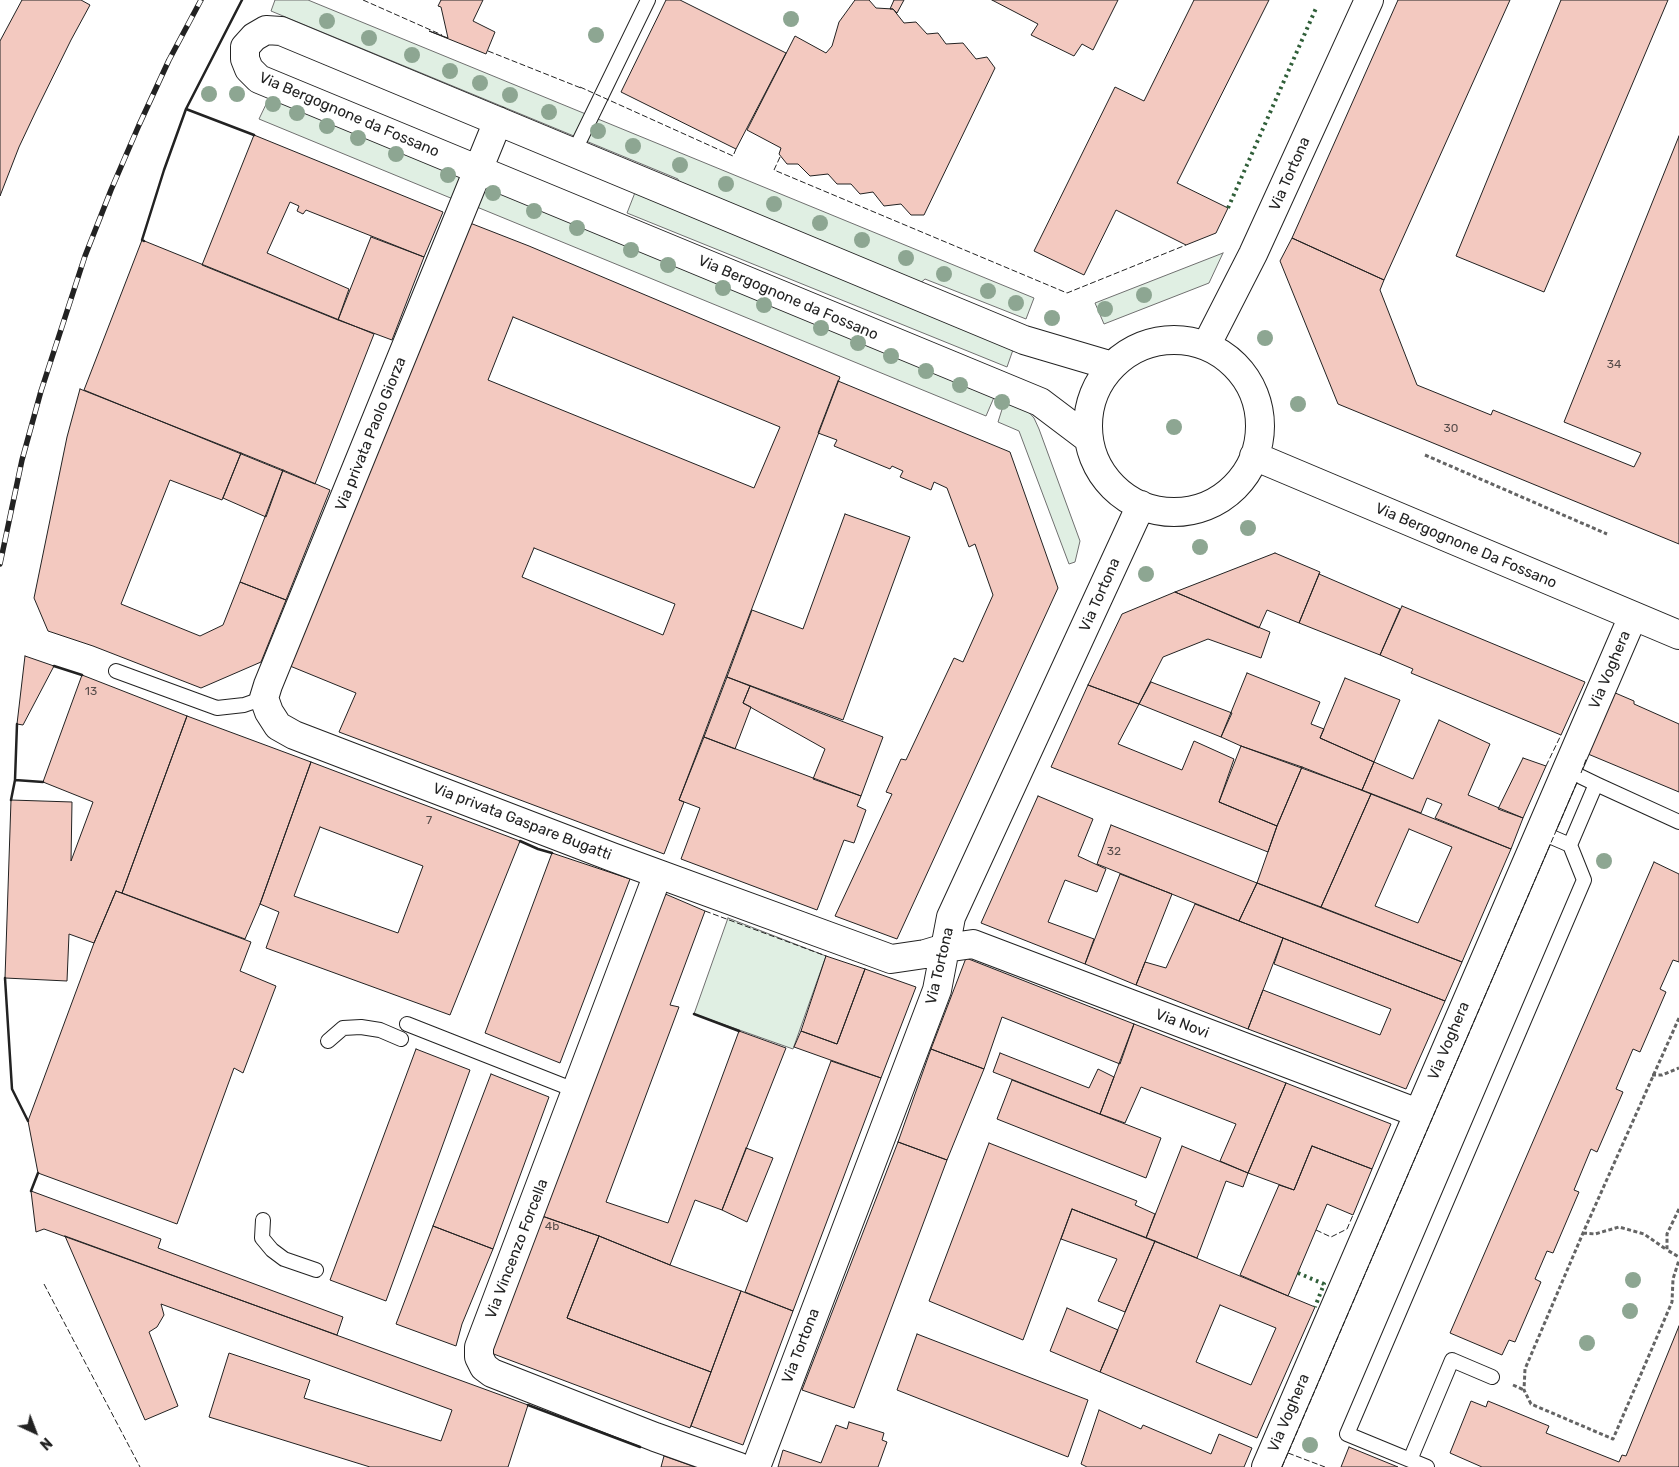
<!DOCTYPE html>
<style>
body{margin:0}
#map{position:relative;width:1679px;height:1467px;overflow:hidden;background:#fff;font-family:Rubik,sans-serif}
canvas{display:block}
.north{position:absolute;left:10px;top:1407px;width:50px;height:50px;-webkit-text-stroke:4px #fff;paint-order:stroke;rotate:137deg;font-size:14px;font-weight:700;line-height:20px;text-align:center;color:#222}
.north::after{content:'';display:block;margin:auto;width:18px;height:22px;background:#222;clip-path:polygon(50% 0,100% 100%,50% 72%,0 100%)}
</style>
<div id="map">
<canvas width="1679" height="1467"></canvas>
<div class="north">N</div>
</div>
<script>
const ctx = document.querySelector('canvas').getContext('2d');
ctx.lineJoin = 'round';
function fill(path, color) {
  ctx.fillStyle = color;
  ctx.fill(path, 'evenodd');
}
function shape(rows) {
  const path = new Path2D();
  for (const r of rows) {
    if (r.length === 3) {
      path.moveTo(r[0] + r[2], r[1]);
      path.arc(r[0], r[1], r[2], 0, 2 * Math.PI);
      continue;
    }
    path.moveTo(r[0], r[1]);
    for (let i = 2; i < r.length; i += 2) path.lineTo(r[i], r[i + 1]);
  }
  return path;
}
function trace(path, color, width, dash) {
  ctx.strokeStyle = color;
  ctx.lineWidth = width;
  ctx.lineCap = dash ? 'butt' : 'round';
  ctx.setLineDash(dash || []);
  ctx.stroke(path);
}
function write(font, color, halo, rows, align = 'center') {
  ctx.font = font + ' Rubik,sans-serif';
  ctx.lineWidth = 4;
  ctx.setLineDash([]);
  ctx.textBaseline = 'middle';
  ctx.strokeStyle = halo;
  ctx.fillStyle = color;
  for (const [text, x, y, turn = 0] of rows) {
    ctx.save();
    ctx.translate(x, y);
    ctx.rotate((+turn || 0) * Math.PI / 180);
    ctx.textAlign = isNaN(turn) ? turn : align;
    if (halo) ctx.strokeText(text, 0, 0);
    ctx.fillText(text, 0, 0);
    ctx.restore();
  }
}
const green = shape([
 [275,0,308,0,1034,298,1026,319,925,279,917,286,680,188,678,179,271,11,275,0],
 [270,96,461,177,453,199,259,119,270,96],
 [480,183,995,395,986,416,472,205,480,183],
 [636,190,1015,344,1007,367,627,213,636,190],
 [1223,253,1209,283,1104,324,1095,303,1223,253],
 [1005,400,1025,408,1034,418,1039,429,1080,541,1075,562,1069,564,1019,431,998,422,1005,400],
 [728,918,826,956,793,1049,694,1014,728,918]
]);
fill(green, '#e0efe3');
trace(green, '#6f6f6f', 1);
const building = shape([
 [22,0,81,0,90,5,71,40,36,111,19,147,0,196,0,41,22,0],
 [441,0,483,0,473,21,495,32,486,54,429,31,448,38,441,7,438,6,441,0],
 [666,0,680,0,786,53,736,149,621,92,666,0],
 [855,0,869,0,876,8,893,9,904,23,916,22,927,34,938,33,946,44,963,43,976,59,987,57,995,68,924,215,911,215,901,204,884,206,873,192,860,194,851,184,837,184,828,174,810,176,798,164,787,164,779,154,781,148,747,130,795,36,826,53,832,46,839,22,855,0],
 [894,0,904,0,897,13,893,9,890,9,894,0],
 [992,0,1118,0,1093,50,1082,44,1074,56,1031,35,1038,24,992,0],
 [1194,0,1269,0,1177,183,1228,208,1216,233,1186,245,1116,210,1084,275,1034,251,1115,87,1144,101,1194,0],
 [1398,0,1510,0,1384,280,1292,238,1398,0],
 [1561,0,1668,0,1544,292,1456,256,1561,0],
 [254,135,443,212,424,257,306,210,303,214,297,211,299,206,290,202,267,253,349,289,338,320,202,265,254,135],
 [1679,136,1679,544,1338,404,1280,261,1292,238,1384,280,1380,290,1417,385,1491,415,1493,410,1634,467,1641,453,1564,422,1679,136],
 [470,223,529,246,840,377,679,800,684,802,664,854,339,732,356,693,290,666,470,223],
 [513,317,780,427,754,488,488,380,513,317],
 [534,548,675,604,663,635,522,577,534,548],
 [371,237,424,257,392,340,338,320,371,237],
 [142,240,374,334,315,484,84,390,142,240],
 [838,381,1010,452,1058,588,897,939,835,916,892,794,886,792,901,759,906,760,954,658,963,662,993,595,975,544,969,547,947,488,934,482,931,490,900,477,903,471,892,466,890,469,834,446,837,440,818,433,838,381],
 [80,389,241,453,222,500,170,480,121,604,200,636,223,625,240,582,286,600,261,662,201,688,93,646,48,631,34,598,67,437,80,389],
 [241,453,283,470,266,517,223,498,241,453],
 [283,470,330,490,286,600,240,582,283,470],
 [845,514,910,537,843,720,727,677,752,610,803,629,845,514],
 [1275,553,1320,572,1299,623,1267,610,1259,628,1175,592,1275,553],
 [1319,574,1400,609,1380,655,1299,623,1319,574],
 [1175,592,1270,632,1261,658,1208,639,1163,657,1139,704,1088,685,1122,614,1175,592],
 [1402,606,1585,682,1561,735,1411,673,1413,669,1380,655,1402,606],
 [25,656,54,666,23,725,17,724,25,656],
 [1247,673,1320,702,1311,724,1324,729,1320,738,1374,762,1362,790,1241,746,1221,737,1247,673],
 [82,675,187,716,122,893,116,891,94,943,69,934,67,981,5,978,11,800,72,802,71,861,93,802,43,782,82,675],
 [727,677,750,686,743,703,751,707,735,749,704,737,727,677],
 [1345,678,1400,700,1374,762,1320,738,1345,678],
 [1151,682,1232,713,1221,737,1139,704,1151,682],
 [1088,685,1139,704,1118,744,1182,770,1194,741,1234,759,1219,802,1277,826,1268,852,1051,767,1088,685],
 [750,686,883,737,861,796,813,779,825,749,743,703,750,686],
 [1613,692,1634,701,1634,704,1679,724,1679,792,1588,754,1613,692],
 [187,716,311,762,260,904,245,939,122,893,187,716],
 [1439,720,1490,744,1468,795,1523,818,1511,849,1435,818,1442,804,1427,798,1421,813,1362,790,1374,762,1413,779,1439,720],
 [704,737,861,796,857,806,866,810,854,843,844,840,817,910,681,859,700,808,679,800,704,737],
 [1241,746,1302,767,1277,826,1219,802,1241,746],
 [1523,758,1546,766,1523,818,1498,809,1523,758],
 [311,762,520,841,450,1015,266,948,279,912,260,904,311,762],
 [320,827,423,866,398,933,294,896,320,827],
 [1302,767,1371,794,1321,907,1257,883,1277,826,1302,767],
 [1371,794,1511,849,1462,962,1321,907,1371,794],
 [1409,829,1452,847,1418,923,1375,906,1409,829],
 [1038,796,1093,819,1078,856,1106,869,1097,892,1065,880,1048,922,1094,939,1085,964,981,923,1038,796],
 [1111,825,1257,883,1239,921,1097,864,1111,825],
 [552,853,630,879,560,1063,485,1033,552,853],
 [1654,862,1679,874,1679,962,1673,960,1660,989,1666,992,1640,1052,1633,1049,1616,1089,1623,1092,1597,1152,1591,1149,1574,1190,1579,1192,1553,1253,1547,1251,1535,1279,1541,1282,1515,1342,1509,1340,1502,1355,1450,1333,1654,862],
 [1120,874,1172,894,1136,985,1085,964,1120,874],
 [1257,883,1462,962,1445,1001,1239,921,1257,883],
 [116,891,251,942,240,971,276,986,243,1073,234,1068,177,1224,38,1173,28,1121,94,943,116,891],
 [663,893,705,911,670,1005,679,1007,606,1202,668,1223,739,1031,786,1048,722,1210,695,1200,670,1265,599,1236,542,1216,663,893],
 [1195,904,1283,938,1248,1029,1136,985,1145,962,1166,968,1195,904],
 [1283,938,1445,1001,1406,1089,1248,1029,1263,990,1380,1035,1391,1009,1274,964,1283,938],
 [826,956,865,969,837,1044,801,1031,826,956],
 [966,958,1134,1024,1120,1064,1002,1017,984,1069,931,1049,966,958],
 [865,969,916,987,881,1078,794,1047,801,1031,837,1044,865,969],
 [1134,1024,1286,1083,1248,1173,1220,1161,1236,1124,1141,1087,1125,1123,1100,1114,1134,1024],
 [416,1049,470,1070,386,1301,330,1280,416,1049],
 [931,1049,984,1069,947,1160,898,1142,931,1049],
 [1000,1053,1089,1088,1098,1069,1114,1077,1100,1114,993,1072,1000,1053],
 [831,1061,881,1078,793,1311,745,1292,831,1061],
 [491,1074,549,1097,493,1249,433,1226,491,1074],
 [1012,1080,1161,1138,1146,1178,997,1119,1012,1080],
 [1286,1083,1391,1124,1372,1169,1312,1146,1294,1190,1248,1173,1286,1083],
 [898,1142,947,1160,854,1408,802,1390,898,1142],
 [989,1143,1137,1201,1135,1205,1155,1214,1146,1238,1072,1209,1023,1340,929,1301,989,1143],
 [1182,1146,1248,1173,1243,1187,1226,1181,1197,1258,1146,1238,1182,1146],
 [1312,1146,1372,1169,1353,1215,1327,1204,1288,1296,1240,1275,1279,1185,1294,1190,1312,1146],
 [746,1148,773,1158,747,1222,722,1210,746,1148],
 [31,1191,161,1239,158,1248,343,1317,337,1335,44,1229,36,1232,31,1191],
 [1072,1209,1155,1241,1125,1312,1098,1301,1117,1259,1061,1239,1072,1209],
 [542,1216,599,1236,567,1318,711,1372,690,1428,491,1353,542,1216],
 [433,1226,493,1249,462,1324,456,1346,396,1324,433,1226],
 [65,1236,528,1405,508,1467,370,1467,209,1417,229,1353,310,1380,304,1398,441,1441,452,1410,161,1304,164,1315,157,1327,149,1332,178,1406,145,1420,65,1236],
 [599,1236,670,1265,741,1291,711,1372,567,1318,599,1236],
 [1155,1241,1315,1307,1257,1438,1100,1372,1155,1241],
 [1220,1305,1276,1328,1251,1385,1196,1362,1220,1305],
 [741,1291,793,1311,743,1445,691,1426,741,1291],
 [1067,1308,1118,1330,1100,1372,1050,1351,1067,1308],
 [1679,1326,1679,1467,1482,1467,1450,1453,1471,1401,1486,1407,1488,1401,1549,1426,1546,1433,1619,1462,1622,1455,1626,1456,1679,1326],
 [917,1334,1088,1400,1068,1457,897,1390,917,1334],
 [1099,1410,1141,1429,1143,1425,1211,1454,1219,1434,1252,1448,1244,1467,1087,1467,1081,1464,1099,1410],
 [849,1422,884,1433,882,1440,887,1442,878,1467,778,1467,783,1450,821,1463,836,1425,847,1429,849,1422],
 [1349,1447,1398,1467,1341,1467,1349,1447],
 [664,1456,695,1467,661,1467,664,1456]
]);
fill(building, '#f3c9c0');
trace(building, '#222', 1);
const service = shape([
 [574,152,648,0],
 [116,671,217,708,244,705,264,698],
 [1567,770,1596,784],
 [1570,845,1596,784,1679,822],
 [407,1024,577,1091],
 [328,1041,343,1028,361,1027,380,1030,401,1039],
 [263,1220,262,1238,272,1250,284,1259,316,1270],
 [1410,1460,1452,1360,1492,1377],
 [1427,1467,1347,1434,1584,880,1570,845,1540,832]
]);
const minor = shape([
 [498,121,268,685,264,698,269,712,278,726,294,735,612,857,891,959,925,954,945,948,973,944,1418,1113],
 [1174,426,86],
 [1206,346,1253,254,1369,0],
 [1089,439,1040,402,259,79,249,69,245,59,245,47,254,37,266,30,281,31,1024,340,1112,366],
 [1254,456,1679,635],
 [658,874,479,1347,479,1357,484,1367,492,1373,655,1437,739,1467],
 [756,1467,937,990,951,917,1141,505],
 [1266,1467,1633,616]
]);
trace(service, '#222', 16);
trace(minor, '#222', 30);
trace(shape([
 [1425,455,1607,534],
 [1679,1018,1583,1233,1525,1369,1524,1390,1531,1404,1613,1439,1672,1302,1673,1279,1679,1260],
 [1652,1075,1662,1075,1679,1068],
 [1679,1209,1667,1234,1667,1250,1679,1257],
 [1583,1233,1595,1234,1619,1227,1644,1234,1667,1250],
 [1513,1385,1524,1390]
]), '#646464', 3, [4, 2.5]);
trace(service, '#fff', 14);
trace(minor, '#fff', 28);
const rail = shape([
 [0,564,22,460,41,391,85,256,111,190,139,125,169,60,201,0]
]);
trace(rail, '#222', 5.5);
trace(rail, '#fff', 4, [11]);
trace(shape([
 [1228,208,1317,6],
 [1298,1273,1324,1284,1315,1307]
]), '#2f5e38', 4, [2.5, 4]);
trace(shape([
 [363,0,442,35],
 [488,51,581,88],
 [580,87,733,156,736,149],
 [780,157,774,170,1067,293,1186,245],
 [1546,766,1561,735],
 [1581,773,1587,757],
 [705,911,826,956],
 [1316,1230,1331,1237,1347,1229,1353,1215],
 [44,1284,140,1467],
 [1288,1453,1325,1467],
 [1282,1467,1578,780]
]), '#222', 1, [6, 2.5]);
trace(shape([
 [186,109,254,135],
 [144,241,142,240,164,170,186,109,242,0],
 [54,666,82,675],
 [15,780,43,782],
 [11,800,15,780,17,724],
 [520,841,538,849,552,853],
 [5,978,12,1089,28,1121],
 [694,1014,739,1031],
 [31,1191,38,1173],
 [528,1405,640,1447]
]), '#222', 2.5);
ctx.fillStyle = '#8da692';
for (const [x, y] of [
 [791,19],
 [327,21],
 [596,35],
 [369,38],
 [412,55],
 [450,71],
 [480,83],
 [209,94],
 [237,94],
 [510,95],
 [273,104],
 [549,112],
 [297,113],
 [327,126],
 [598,131],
 [358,138],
 [633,146],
 [396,154],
 [680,165],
 [448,175],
 [726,184],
 [493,193],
 [774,204],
 [534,211],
 [820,223],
 [577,228],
 [862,240],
 [631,250],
 [906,258],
 [668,265],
 [944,274],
 [723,288],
 [988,291],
 [1144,295],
 [1016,303],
 [764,305],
 [1105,309],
 [1052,318],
 [821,328],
 [1265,338],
 [858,343],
 [891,356],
 [926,371],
 [960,385],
 [1002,402],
 [1298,404],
 [1174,427],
 [1248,528],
 [1200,547],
 [1146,574],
 [1604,861],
 [1633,1280],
 [1630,1311],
 [1587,1343],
 [1310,1445]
]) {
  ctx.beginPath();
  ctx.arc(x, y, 8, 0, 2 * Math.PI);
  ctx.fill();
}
write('12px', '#564c4a', null, [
 ["34",1614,365],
 ["30",1451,429],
 ["13",91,692],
 ["7",429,821],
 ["32",1114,852],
 ["4b",552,1227]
]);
write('15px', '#222', '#fff', [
 ["Via Bergognone da Fossano",349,115,23],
 ["Via Tortona",1290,174,-66],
 ["Via Bergognone da Fossano",788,298,23],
 ["Via privata Paolo Giorza",371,434,-68],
 ["Via Bergognone Da Fossano",1466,546,23],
 ["Via Tortona",1100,595,-66],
 ["Via Voghera",1610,670,-67],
 ["Via privata Gaspare Bugatti",522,822,21],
 ["Via Tortona",940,966,-77],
 ["Via Novi",1182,1024,21],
 ["Via Voghera",1449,1041,-67],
 ["Via Vincenzo Forcella",517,1249,-69],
 ["Via Tortona",801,1346,-69],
 ["Via Voghera",1289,1413,-67]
]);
</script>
